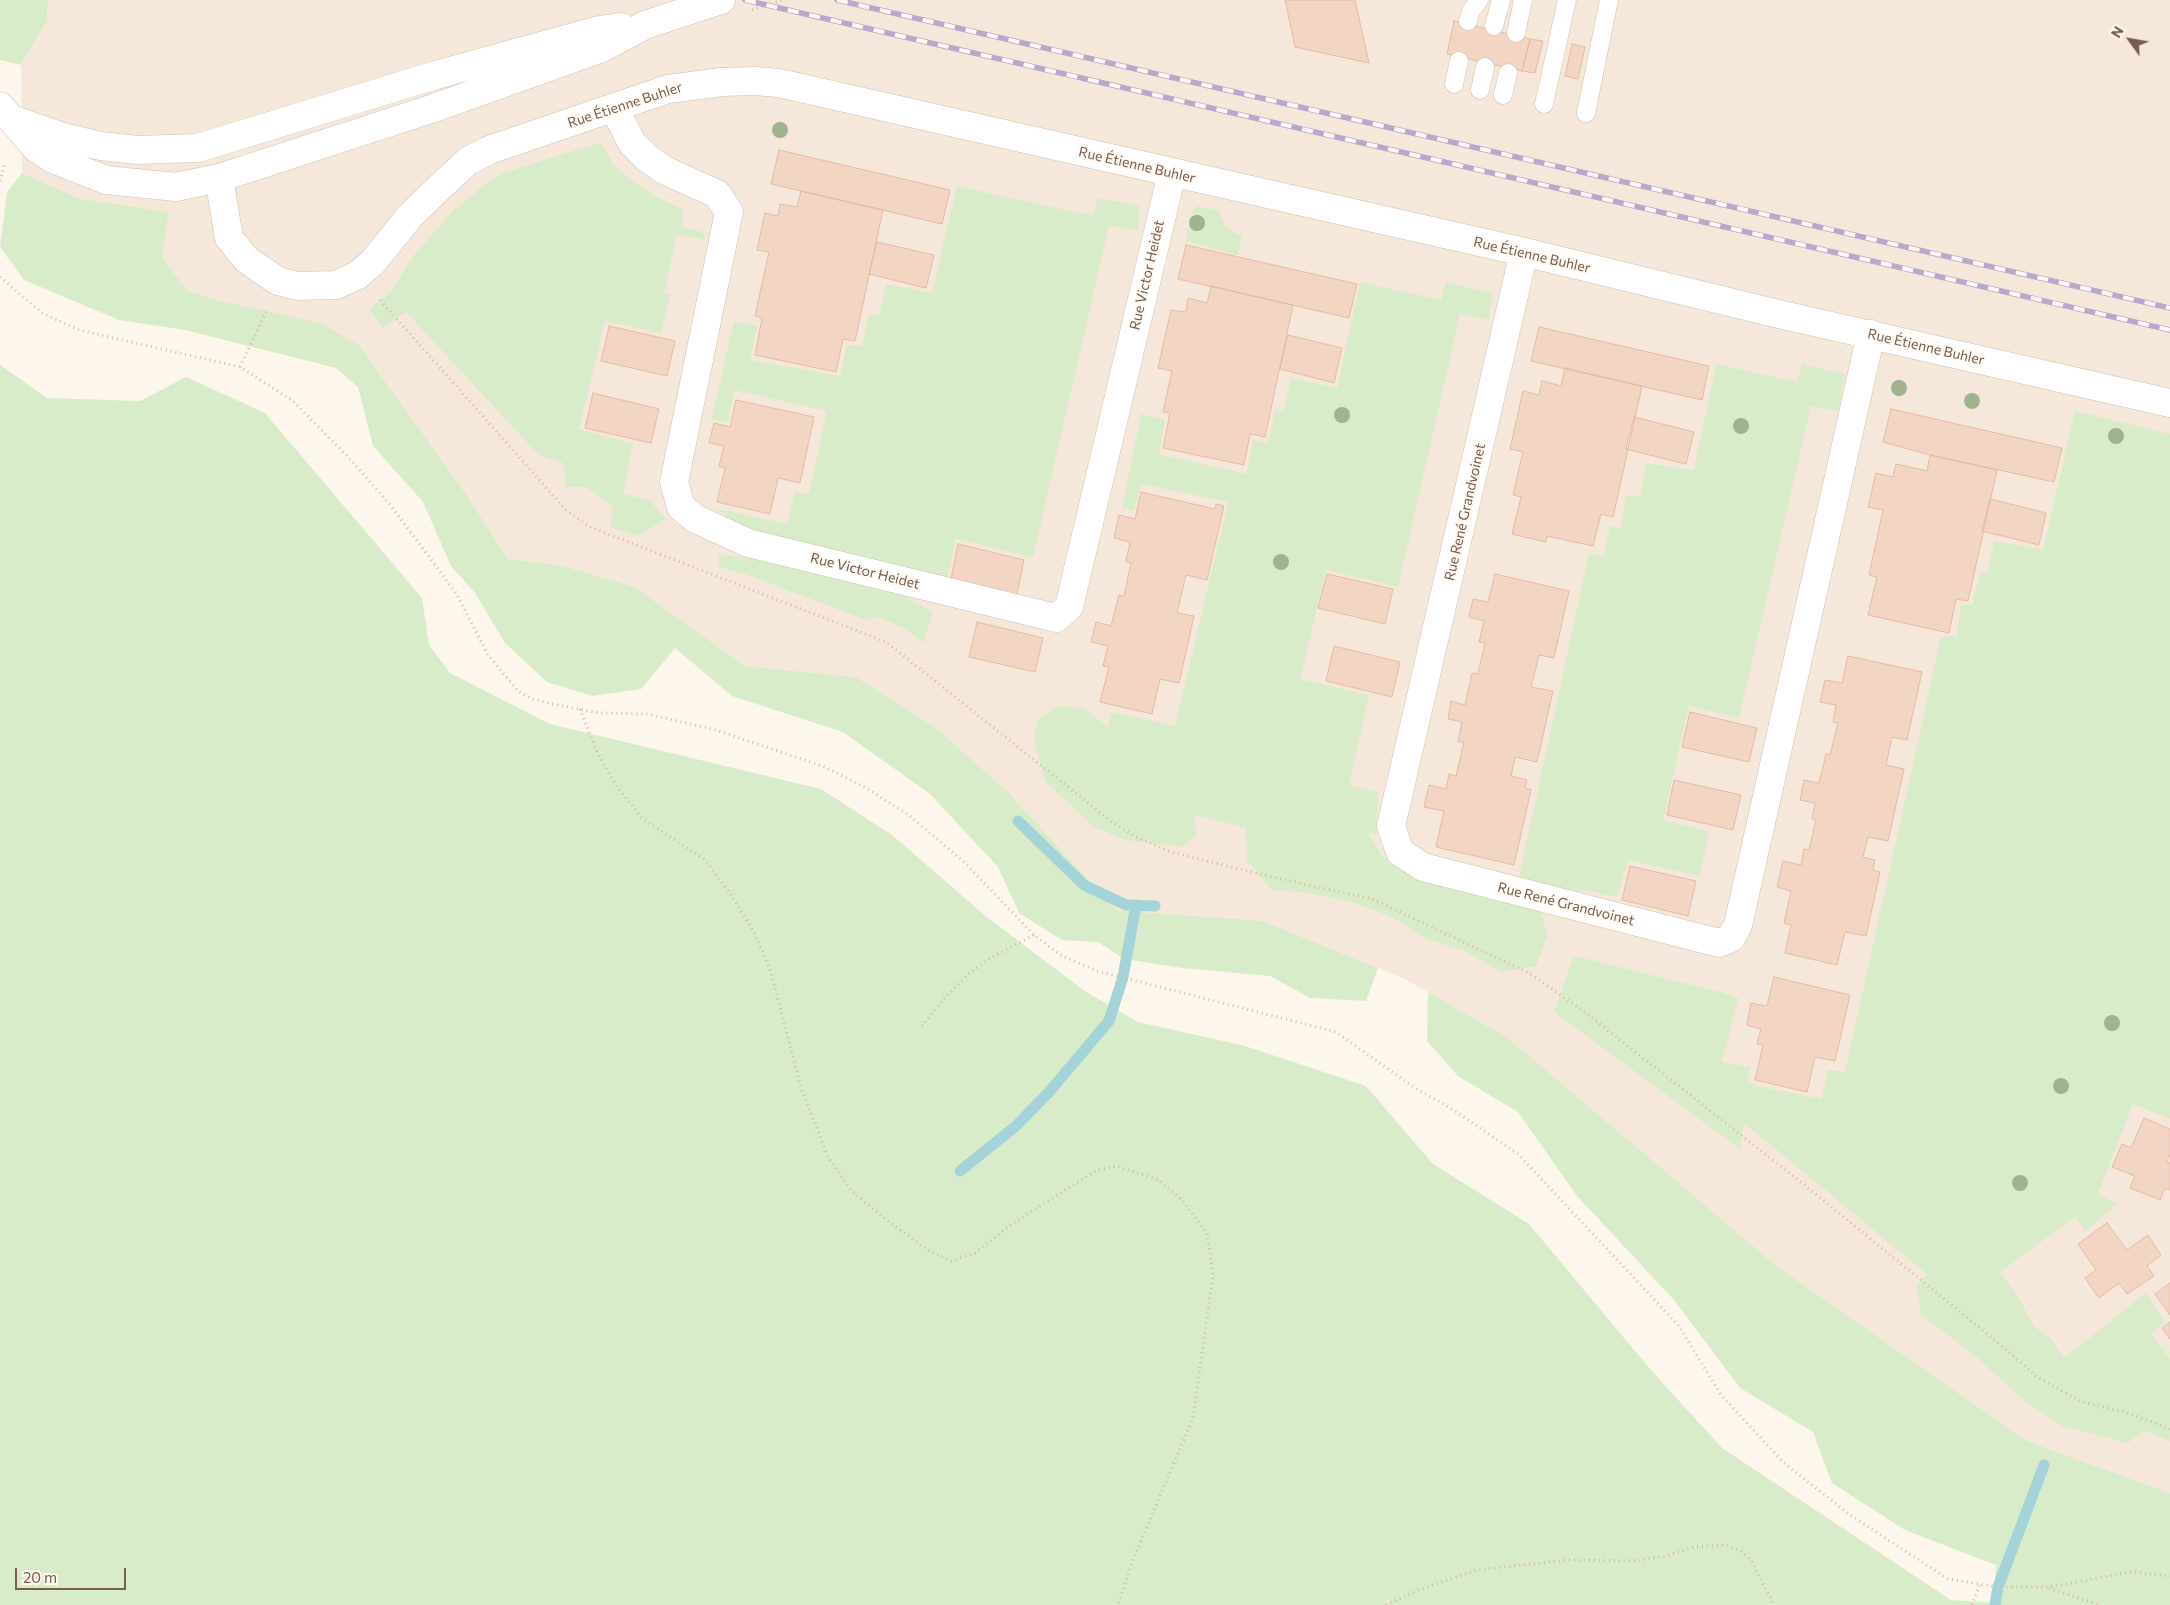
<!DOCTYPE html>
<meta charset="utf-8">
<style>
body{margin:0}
#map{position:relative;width:2170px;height:1605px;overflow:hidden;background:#fdf6ec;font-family:Commissioner,sans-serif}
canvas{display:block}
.north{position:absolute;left:2105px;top:15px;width:50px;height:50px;-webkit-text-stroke:4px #fffaf3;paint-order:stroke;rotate:302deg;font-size:14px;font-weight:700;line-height:20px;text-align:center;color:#7a5c4d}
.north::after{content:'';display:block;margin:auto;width:18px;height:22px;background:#7a5c4d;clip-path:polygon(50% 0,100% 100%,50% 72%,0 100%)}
.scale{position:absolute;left:15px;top:1568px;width:111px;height:22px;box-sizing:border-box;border:2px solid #7a5c4d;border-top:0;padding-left:6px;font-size:15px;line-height:18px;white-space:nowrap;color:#7a5c4d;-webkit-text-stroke:4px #fffaf3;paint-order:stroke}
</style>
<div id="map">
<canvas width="2170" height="1605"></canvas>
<div class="north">N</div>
<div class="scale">20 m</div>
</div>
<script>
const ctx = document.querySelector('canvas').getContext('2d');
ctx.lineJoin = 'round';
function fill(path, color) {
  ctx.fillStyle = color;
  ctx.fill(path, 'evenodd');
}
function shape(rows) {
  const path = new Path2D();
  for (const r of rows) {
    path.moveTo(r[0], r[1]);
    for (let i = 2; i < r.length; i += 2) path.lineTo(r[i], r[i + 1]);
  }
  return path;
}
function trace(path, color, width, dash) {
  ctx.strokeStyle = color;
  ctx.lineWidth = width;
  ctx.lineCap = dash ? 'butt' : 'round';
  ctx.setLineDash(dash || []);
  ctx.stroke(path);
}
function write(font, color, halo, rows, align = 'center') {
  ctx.font = font + ' Commissioner,sans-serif';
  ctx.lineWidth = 4;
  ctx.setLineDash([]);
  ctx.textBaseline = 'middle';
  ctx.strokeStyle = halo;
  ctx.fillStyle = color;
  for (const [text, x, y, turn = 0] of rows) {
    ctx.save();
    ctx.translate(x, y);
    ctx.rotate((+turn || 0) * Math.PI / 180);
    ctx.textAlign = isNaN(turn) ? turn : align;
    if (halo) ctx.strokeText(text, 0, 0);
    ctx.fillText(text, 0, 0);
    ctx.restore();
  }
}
fill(shape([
 [48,0,2170,0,2170,1493,2027,1441,1778,1267,1508,1038,1428,992,1405,979,1263,921,1116,910,1008,792,935,727,856,677,745,666,635,587,560,565,508,559,466,494,359,345,187,290,162,257,169,212,83,201,22,173,21,65,47,21]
]), '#f5e8da');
fill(shape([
 [0,0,48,0,47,21,21,65,0,60],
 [601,142,613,164,635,183,655,196,684,210,681,226,703,232,705,240,677,235,664,293,670,295,661,333,605,321,579,429,633,444,623,494,650,500,665,519,638,536,611,527,612,506,587,487,566,487,563,463,539,455,406,312,383,328,369,309,390,292,414,255,452,212,484,185,503,173],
 [22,173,80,199,169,212,162,257,187,290,221,301,320,323,359,345,466,494,508,559,560,565,635,587,745,666,856,677,935,727,1008,792,1116,910,1263,921,1378,968,1366,1001,1310,998,1270,976,1182,968,1124,959,1098,942,1062,940,1019,913,998,867,930,794,843,732,732,696,675,648,641,689,592,696,547,682,505,643,475,593,451,566,423,502,373,446,358,387,336,368,185,330,119,320,24,280,0,247,7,192],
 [957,186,1093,216,1098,198,1139,206,1138,231,1109,226,1033,557,956,539,947,578,749,531,715,508,787,524,795,492,809,494,827,411,734,390,728,423,712,419,734,321,757,326,750,360,840,376,847,345,863,346,869,314,879,315,886,284,932,293],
 [1197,206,1219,211,1224,224,1235,233,1242,235,1238,255,1186,241,1191,213],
 [1360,282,1441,300,1446,282,1493,294,1489,320,1460,314,1398,587,1326,570,1300,679,1369,695,1349,785,1378,792,1376,834,1368,833,1382,856,1408,871,1541,910,1547,937,1536,966,1501,972,1467,952,1427,939,1394,918,1351,902,1310,893,1272,890,1247,860,1246,828,1195,815,1196,836,1181,847,1127,840,1095,828,1045,781,1034,741,1037,721,1057,706,1084,708,1108,728,1111,712,1175,726,1228,502,1141,484,1134,511,1122,508,1141,414,1165,420,1159,454,1246,474,1253,440,1268,442,1275,409,1284,410,1291,378,1337,388],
 [1716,364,1797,382,1802,364,1845,374,1838,411,1811,406,1739,718,1689,706,1663,820,1709,831,1700,876,1628,860,1617,897,1584,890,1567,894,1518,882,1589,553,1604,556,1610,526,1621,528,1626,495,1640,497,1646,463,1694,470],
 [0,365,47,398,140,401,186,377,265,413,422,598,429,645,450,673,550,724,821,789,892,835,988,918,1086,992,1138,1022,1245,1046,1366,1086,1433,1164,1529,1224,1650,1369,1722,1448,1951,1600,1993,1603,1996,1565,1905,1530,1832,1483,1813,1432,1740,1388,1674,1300,1577,1196,1518,1112,1458,1076,1427,1041,1428,992,1508,1038,1778,1267,2027,1441,2170,1493,2170,1605,0,1605],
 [2075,411,2170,434,2170,1119,2133,1104,2098,1194,2117,1204,2085,1232,2075,1217,2000,1272,2018,1297,2034,1326,2052,1340,2064,1358,2146,1293,2164,1321,2152,1334,2170,1359,2170,1441,2145,1431,2127,1443,2062,1426,2026,1402,1973,1354,1921,1315,1917,1286,1927,1274,1744,1123,1740,1149,1554,1012,1574,956,1720,992,1738,998,1722,1062,1750,1067,1747,1080,1753,1085,1822,1099,1827,1070,1845,1072,1941,637,1957,636,1961,605,1972,604,1980,573,1988,573,1994,541,2043,550],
 [719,555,747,557,904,596,932,612,924,643,904,628,878,617,866,620,751,576,719,567]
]), '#d8ecc9');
trace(shape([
 [1018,821,1084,885,1126,905,1155,906],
 [960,1171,1016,1126,1049,1092,1109,1021,1123,977,1136,905],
 [1995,1605,1998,1587,2044,1465]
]), '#a5d3da', 11);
const building = shape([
 [1285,0,1355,0,1369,63,1295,47,1285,0],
 [1454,21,1530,39,1522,71,1447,54,1454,21],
 [1530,39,1543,41,1535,73,1522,71,1530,39],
 [1572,44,1585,47,1578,79,1565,76,1572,44],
 [779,150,950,190,942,224,771,184,779,150],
 [801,191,883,210,855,341,843,339,836,372,755,355,762,318,755,316,769,252,757,250,765,213,778,216,780,204,797,207,801,191],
 [877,242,934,255,926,288,869,274,877,242],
 [1186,245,1357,284,1349,318,1178,279,1186,245],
 [1211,286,1293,305,1265,437,1250,434,1244,465,1163,448,1170,413,1163,412,1172,371,1158,368,1171,310,1186,312,1188,298,1207,303,1211,286],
 [609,326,675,341,667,376,601,361,609,326],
 [1539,327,1709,366,1702,400,1531,361,1539,327],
 [1288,335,1342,348,1334,383,1280,369,1288,335],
 [1565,368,1642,386,1613,517,1601,514,1593,546,1547,536,1546,542,1512,534,1521,497,1513,495,1523,452,1510,449,1523,391,1539,395,1542,381,1561,386,1565,368],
 [593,393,659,409,651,443,585,428,593,393],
 [736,400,814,417,800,483,778,478,770,514,717,502,725,468,719,466,724,446,709,443,714,423,730,427,736,400],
 [1891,409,2062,448,2054,482,1930,455,1883,442,1891,409],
 [1634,417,1694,432,1686,464,1626,449,1634,417],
 [1930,455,1997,470,1968,601,1956,599,1949,633,1868,615,1877,577,1869,575,1883,510,1868,507,1876,473,1893,477,1896,464,1927,471,1930,455],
 [1141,492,1215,509,1216,504,1224,506,1207,580,1186,575,1177,613,1194,616,1179,683,1160,679,1152,714,1100,702,1109,667,1103,666,1108,646,1091,642,1096,622,1111,626,1119,595,1124,596,1131,563,1126,561,1130,542,1114,538,1119,515,1135,519,1141,492],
 [1990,499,2046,513,2039,545,1982,531,1990,499],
 [958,544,1024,560,1017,594,951,579,958,544],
 [1327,574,1393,589,1385,624,1318,608,1327,574],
 [1495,574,1569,591,1554,658,1539,655,1531,687,1553,691,1537,762,1515,757,1511,776,1527,780,1525,788,1531,790,1514,865,1436,847,1444,811,1424,807,1429,785,1446,789,1449,774,1456,776,1464,742,1458,742,1462,722,1448,719,1451,701,1465,705,1472,673,1478,674,1485,643,1479,642,1484,621,1469,617,1473,599,1488,602,1495,574],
 [977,622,1043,638,1035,672,969,657,977,622],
 [1334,646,1400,662,1392,697,1326,681,1334,646],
 [1848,656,1922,672,1907,740,1892,737,1886,765,1904,769,1888,841,1868,837,1863,857,1875,860,1873,870,1880,872,1866,936,1845,932,1837,965,1785,953,1791,925,1784,923,1791,891,1777,887,1783,861,1801,865,1804,849,1809,850,1816,820,1812,819,1815,803,1800,800,1804,780,1819,783,1826,754,1830,755,1838,723,1833,722,1836,705,1820,702,1825,680,1842,683,1848,656],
 [1690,712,1757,728,1749,762,1682,747,1690,712],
 [1674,780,1741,795,1733,830,1667,815,1674,780],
 [1630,866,1696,881,1688,916,1622,900,1630,866],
 [1774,977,1850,995,1835,1061,1815,1057,1807,1092,1755,1080,1763,1045,1757,1044,1761,1029,1747,1025,1751,1003,1767,1006,1774,977],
 [2144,1118,2170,1129,2170,1155,2167,1161,2170,1163,2170,1190,2165,1188,2160,1200,2130,1188,2135,1176,2112,1167,2122,1144,2131,1148,2144,1118],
 [2107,1223,2127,1250,2148,1235,2161,1255,2147,1266,2154,1276,2127,1294,2119,1283,2099,1298,2085,1278,2096,1270,2078,1244,2107,1223],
 [2170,1283,2170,1315,2155,1294,2170,1283],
 [2170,1322,2170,1339,2162,1328,2170,1322]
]);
fill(building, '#f3d5c3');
trace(building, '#e6bba3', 1);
const lane = shape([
 [1468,21,1471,11,1479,0],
 [1494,26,1501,0],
 [1516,33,1523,0],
 [1454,84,1459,61],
 [1480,90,1485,67],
 [1503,95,1508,73],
 [1544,104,1567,0],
 [1586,113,1609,0]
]);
const street = shape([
 [614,108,632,143,647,158,664,170,717,194,729,212,674,482,681,507,696,519,748,543,1056,618,1069,607,1172,173],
 [219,178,229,238,247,260,278,281,297,286,336,285,358,275,373,262,410,216,442,185,468,161,489,150,668,89,722,82,754,81,779,83,1524,252,1770,312,2170,403],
 [1524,252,1391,826,1400,852,1423,867,1719,943,1731,938,1738,925,1871,334]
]);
const secondary = shape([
 [0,106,36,148,53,159,106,180,176,187,219,178,431,109,602,48,645,25,721,0],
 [14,120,66,138,101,146,137,150,198,148,436,75,599,30,621,27]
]);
trace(lane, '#d1beb0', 19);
trace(street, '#d1beb0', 29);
trace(secondary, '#d6c0b0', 29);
trace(shape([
 [752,10,783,0],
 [0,181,5,163],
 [0,277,42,313,79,330,240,367,293,401,350,459,391,506,456,593,488,655,518,691,533,699,552,704,600,713,647,714,713,729,825,767,868,789,910,816,963,861,1034,935,1062,956,1097,971,1336,1032,1415,1088,1455,1111,1518,1154,1679,1326,1721,1395,1784,1463,1850,1515,1948,1579,1998,1587,2048,1587,2131,1572,2170,1576],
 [380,300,566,510,590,527,886,642,1112,822,1136,837,1171,852,1264,875,1372,899,1529,973,1582,1010,1807,1187,2008,1351,2037,1377,2082,1402,2128,1413,2170,1429],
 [240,367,266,312],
 [580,709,597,752,617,787,643,819,705,860,730,893,754,932,771,972,801,1088,828,1157,851,1190,885,1219,928,1250,951,1261,975,1253,1012,1224,1097,1170,1116,1166,1159,1180,1182,1200,1207,1233,1213,1274,1193,1418,1134,1557,1118,1605],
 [922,1026,947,995,971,972,992,957,1034,935],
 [2049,1588,2099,1605],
 [1386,1605,1419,1590,1477,1570,1568,1560,1635,1561,1666,1556,1694,1547,1726,1545,1741,1551,1752,1562,1774,1605],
 [1972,1605,1980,1584]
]), '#d9b8a5', 3, [1, 4]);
trace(lane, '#fff', 18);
trace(street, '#fff', 28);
trace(secondary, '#fff', 28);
const rail = shape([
 [745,0,2170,330],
 [837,0,2170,308]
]);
trace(rail, '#b9a8c9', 5.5);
trace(rail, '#fffaf3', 4, [11]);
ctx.fillStyle = '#a0b28e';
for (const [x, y] of [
 [780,130],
 [1197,223],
 [1899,388],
 [1972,401],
 [1342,415],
 [1741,426],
 [2116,436],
 [1281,562],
 [2112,1023],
 [2061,1086],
 [2020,1183]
]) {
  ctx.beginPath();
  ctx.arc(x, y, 8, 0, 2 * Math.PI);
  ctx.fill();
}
write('14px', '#7a5c4d', '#fffaf3', [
 ["Rue Étienne Buhler",625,105,-18],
 ["Rue Étienne Buhler",1137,165,13],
 ["Rue Étienne Buhler",1532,255,13],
 ["Rue Victor Heidet",1147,275,-77],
 ["Rue Étienne Buhler",1926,347,13],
 ["Rue René Grandvoinet",1465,512,-77],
 ["Rue Victor Heidet",865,571,14],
 ["Rue René Grandvoinet",1566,904,14]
]);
</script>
